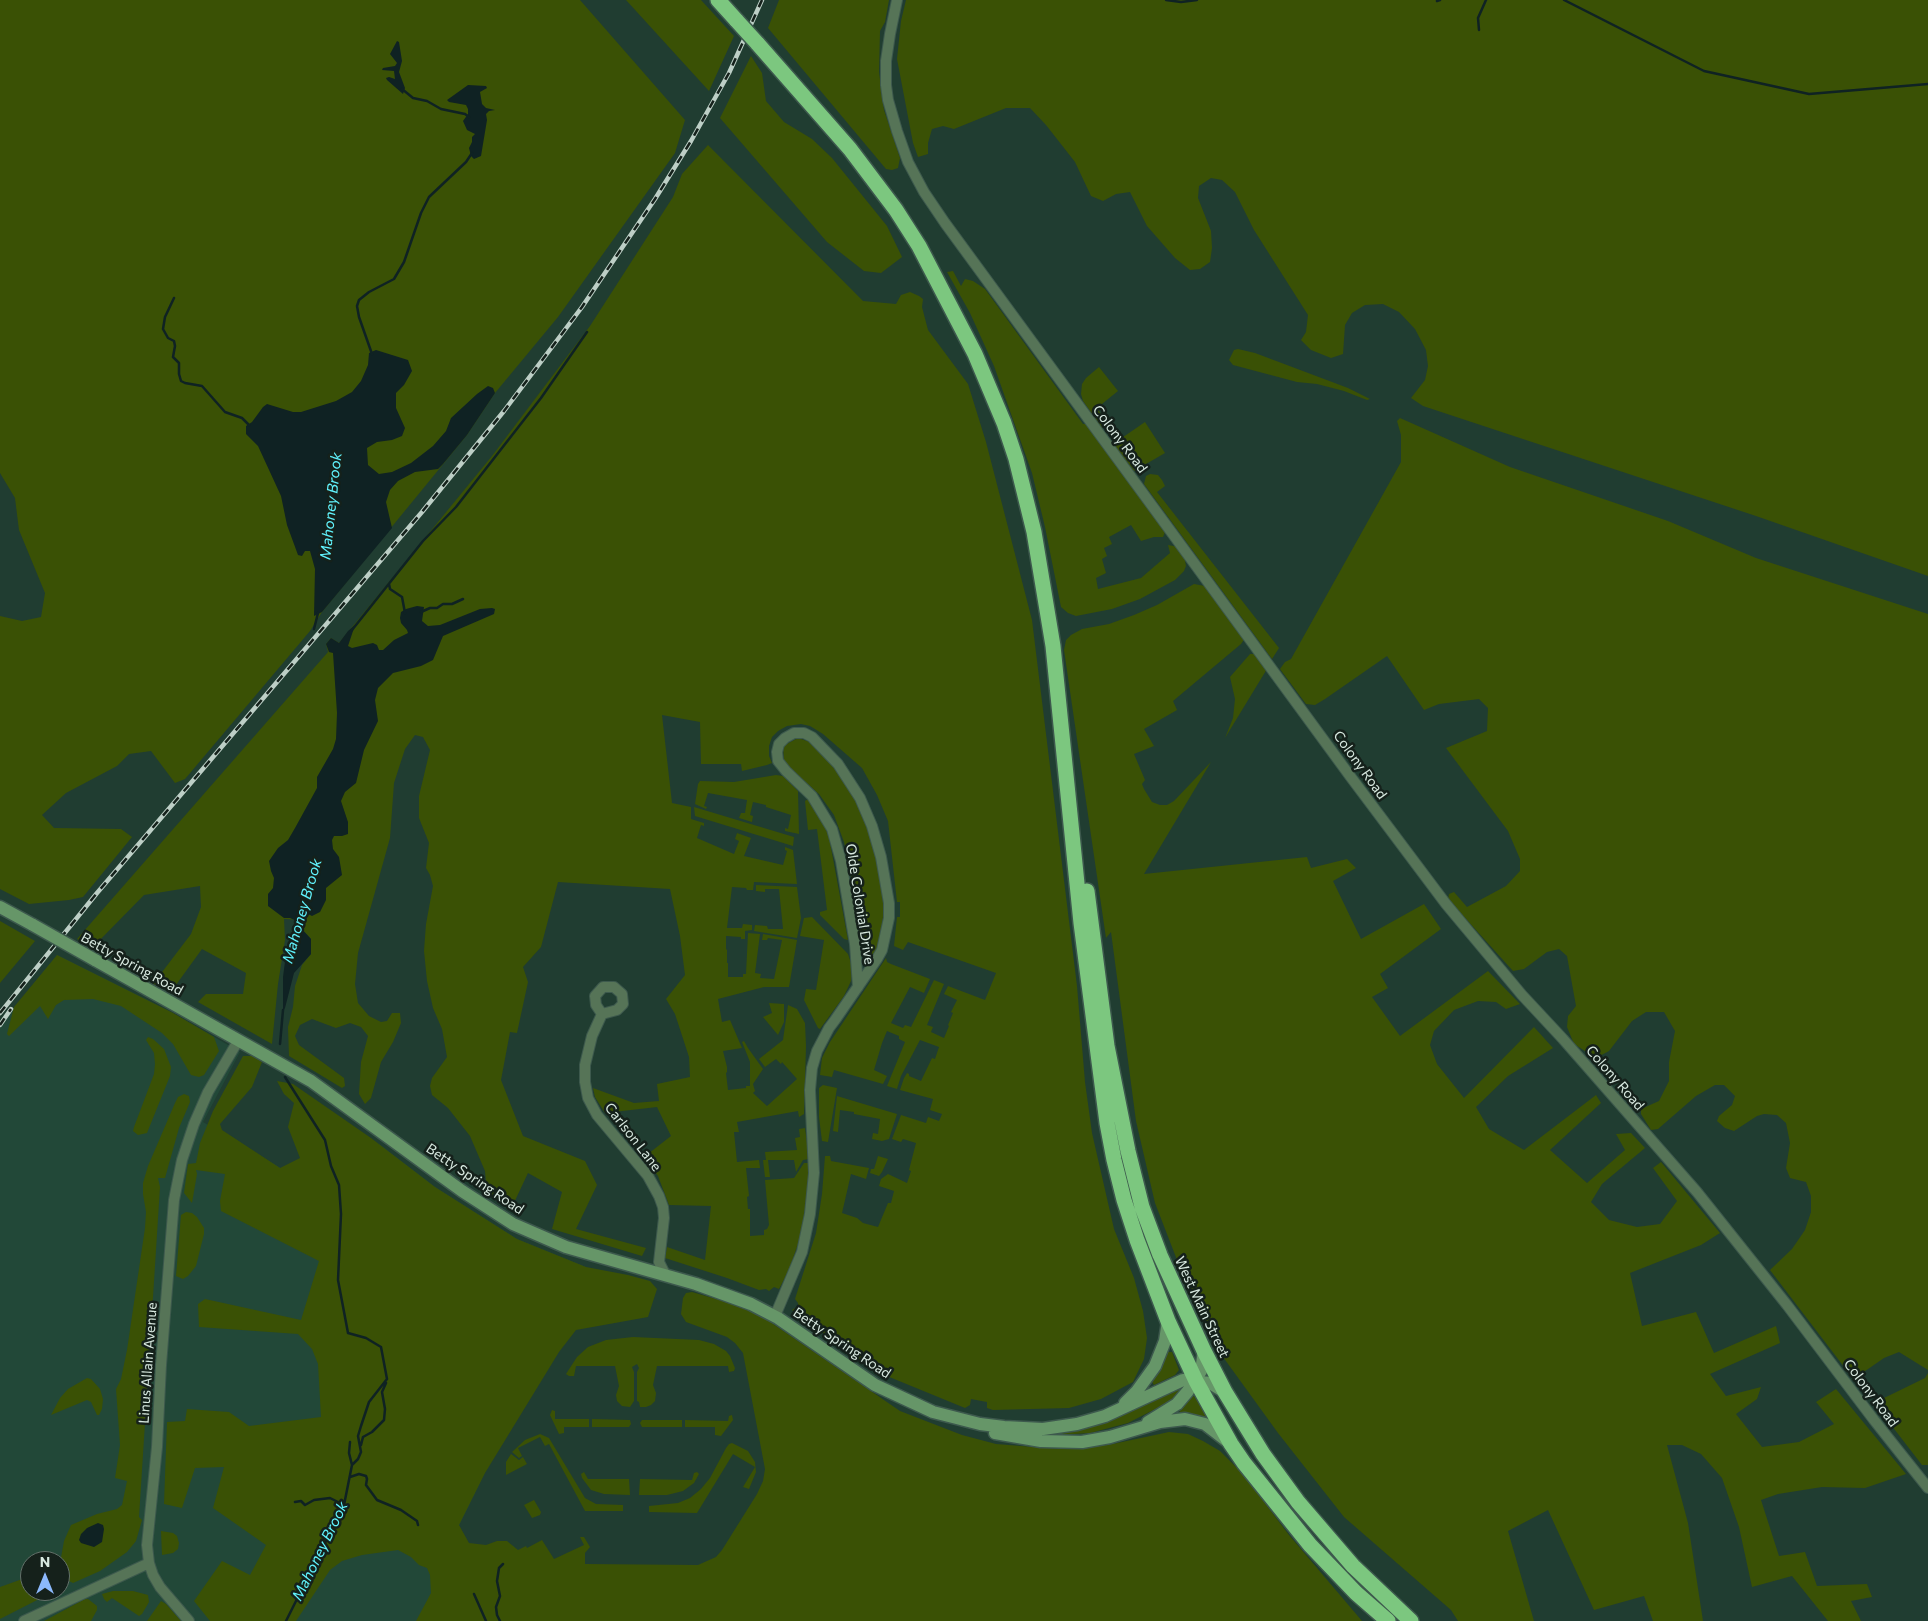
<!DOCTYPE html>
<style>
body{margin:0}
#map{position:relative;width:1928px;height:1621px;overflow:hidden;background:#203d31;font-family:Commissioner,sans-serif}
canvas{display:block}
.north{position:absolute;left:20px;top:1551px;width:50px;height:50px;box-sizing:border-box;background:#15211b;border:1px solid #63716a;border-radius:50%;rotate:0deg;font-size:14px;font-weight:700;line-height:20px;text-align:center;color:#d8e9e0}
.north::after{content:'';display:block;margin:auto;width:18px;height:22px;background:#8cb9fc;clip-path:polygon(50% 0,100% 100%,50% 72%,0 100%)}
</style>
<div id="map">
<canvas width="1928" height="1621"></canvas>
<div class="north">N</div>
</div>
<script>
const ctx = document.querySelector('canvas').getContext('2d');
ctx.lineJoin = 'round';
function fill(path, color) {
  ctx.fillStyle = color;
  ctx.fill(path, 'evenodd');
}
function shape(rows) {
  const path = new Path2D();
  for (const r of rows) {
    path.moveTo(r[0], r[1]);
    for (let i = 2; i < r.length; i += 2) path.lineTo(r[i], r[i + 1]);
  }
  return path;
}
function trace(path, color, width, dash) {
  ctx.strokeStyle = color;
  ctx.lineWidth = width;
  ctx.lineCap = dash ? 'butt' : 'round';
  ctx.setLineDash(dash || []);
  ctx.stroke(path);
}
function write(font, color, halo, rows, align = 'center') {
  ctx.font = font + ' Commissioner,sans-serif';
  ctx.lineWidth = 5;
  ctx.setLineDash([]);
  ctx.textBaseline = 'middle';
  ctx.strokeStyle = halo;
  ctx.fillStyle = color;
  for (const [text, x, y, turn = 0] of rows) {
    ctx.save();
    ctx.translate(x, y);
    ctx.rotate((+turn || 0) * Math.PI / 180);
    ctx.textAlign = isNaN(turn) ? turn : align;
    if (halo) ctx.strokeText(text, 0, 0);
    ctx.fillText(text, 0, 0);
    ctx.restore();
  }
}
fill(shape([
 [57,955,173,1013,240,1052,203,1122,355,1212,379,1144,435,1187,517,1239,586,1267,445,1554,662,1621,0,1621,0,1025],
 [30,1561,60,1561,60,1591,30,1591]
]), '#224838');
fill(shape([
 [0,0,580,0,685,120,675,153,558,317,495,393,467,435,322,612,310,631,185,779,175,783,151,751,129,754,117,766,66,793,42,815,54,828,121,829,132,837,83,897,69,900,29,904,0,889,0,616,22,621,41,617,45,593,19,530,15,498,0,473],
 [626,0,701,0,734,36,709,91],
 [779,0,889,0,885,22,880,31,879,72,884,110,900,158,898,168,892,170,886,169,768,28],
 [906,0,1928,0,1928,576,1756,516,1423,406,1411,398,1425,380,1428,366,1426,350,1415,329,1399,312,1383,304,1365,305,1352,313,1345,325,1343,354,1331,358,1311,350,1301,340,1306,332,1308,315,1254,230,1235,192,1222,180,1211,178,1199,186,1198,198,1211,231,1212,248,1210,262,1200,269,1190,270,1175,258,1147,226,1130,192,1116,194,1103,201,1091,196,1075,162,1046,125,1030,108,1006,108,954,129,943,126,932,129,928,143,928,154,918,157,913,143,897,59,901,21],
 [751,56,762,73,766,101,784,122,812,139,832,158,887,226,902,257,881,273,864,271,827,242,720,118],
 [708,145,863,301,896,304,901,295,910,292,919,296,923,299,922,307,928,330,968,384,986,442,1032,620,1077,986,1085,1082,1092,1133,1114,1229,1134,1278,1143,1311,1147,1338,1144,1359,1133,1382,1101,1399,1069,1408,993,1410,987,1408,987,1402,971,1399,970,1405,965,1408,882,1374,856,1358,792,1310,798,1306,798,1303,795,1299,816,1233,822,1194,825,1156,830,1156,831,1161,869,1168,866,1179,851,1174,842,1213,857,1218,863,1223,878,1227,888,1203,891,1203,894,1191,879,1186,881,1179,888,1174,907,1183,911,1171,909,1170,916,1143,903,1139,901,1142,892,1139,901,1115,926,1123,928,1117,939,1121,942,1114,930,1110,933,1099,900,1090,904,1078,907,1073,909,1074,909,1076,921,1081,932,1058,935,1059,939,1047,920,1040,901,1076,897,1089,887,1086,905,1042,899,1039,899,1036,887,1031,882,1043,874,1070,887,1076,883,1084,834,1070,832,1077,820,1075,822,1058,830,1042,886,958,887,962,891,964,930,979,924,993,910,987,891,1023,903,1028,905,1025,911,1027,934,980,944,984,927,1025,933,1027,931,1032,944,1038,949,1026,948,1025,953,1013,951,1012,957,1000,944,994,948,986,985,1000,996,973,908,942,903,950,894,946,897,917,900,917,900,902,897,902,888,821,877,795,862,768,823,734,810,726,801,724,787,726,778,731,772,737,769,746,769,756,772,763,767,765,742,771,741,764,701,764,700,722,662,715,672,803,691,807,691,819,704,823,704,826,701,825,697,838,734,854,739,841,735,839,737,833,751,838,744,856,783,865,787,851,785,850,785,847,793,850,797,884,754,882,753,890,747,890,746,888,732,887,727,928,742,928,743,924,752,925,752,930,745,931,745,939,741,939,741,937,726,936,726,949,727,950,727,963,728,963,728,977,743,977,743,974,746,974,748,933,760,934,755,973,761,974,760,978,774,979,782,940,768,938,767,940,762,940,763,934,797,940,789,987,764,987,718,999,722,1022,730,1020,742,1048,723,1051,727,1067,727,1072,726,1073,728,1090,746,1088,746,1086,750,1086,750,1062,742,1042,744,1041,748,1048,763,1069,753,1084,755,1091,753,1093,767,1106,797,1079,782,1062,781,1064,776,1059,765,1067,759,1059,783,1040,788,1005,797,1009,805,1023,806,1046,804,1114,799,1117,798,1111,737,1122,739,1132,734,1132,737,1162,759,1160,760,1168,746,1168,749,1196,747,1197,748,1209,750,1209,750,1236,764,1235,764,1230,767,1229,769,1225,765,1180,794,1178,804,1163,809,1163,807,1198,800,1238,789,1270,779,1289,774,1287,769,1291,766,1289,759,1290,727,1278,665,1258,667,1247,705,1260,711,1206,669,1205,658,1176,644,1157,671,1136,657,1107,605,1113,595,1097,593,1088,634,1103,659,1101,657,1084,690,1077,689,1057,675,1014,666,999,685,975,680,936,670,889,558,882,541,947,523,967,528,982,517,1033,510,1032,501,1080,523,1136,585,1161,597,1185,576,1229,646,1248,642,1256,552,1229,562,1192,528,1173,512,1207,487,1193,485,1171,470,1136,448,1108,432,1095,430,1086,432,1078,447,1057,442,1029,433,1008,427,981,424,951,426,924,433,886,430,875,426,868,429,843,419,818,419,796,430,750,423,737,415,735,405,749,394,783,390,838,358,953,355,984,358,1003,369,1016,381,1022,387,1021,392,1013,400,1013,401,1023,393,1042,381,1062,371,1098,365,1104,359,1094,361,1062,368,1036,361,1027,350,1023,336,1028,312,1019,300,1025,295,1036,299,1045,344,1078,345,1086,342,1088,289,1056,288,1027,293,1007,295,986,302,965,311,954,311,939,300,927,303,920,284,919,285,940,278,984,272,1044,198,1002,206,994,243,994,246,973,202,949,173,989,153,984,191,934,201,907,200,886,144,895,93,947,77,939,328,652,326,644,331,638,339,643,492,456,590,326,673,197,682,174],
 [953,271,961,286,965,279,973,281,985,289,1083,424,1088,424,1166,530,1163,537,1154,537,1141,541,1131,525,1109,537,1112,544,1104,548,1107,556,1102,559,1106,573,1096,578,1098,589,1141,578,1170,553,1168,545,1179,547,1184,555,1186,566,1184,571,1175,580,1140,599,1112,609,1076,616,1068,613,1061,607,1045,527,1032,473,994,366,970,313,947,272],
 [1238,349,1255,353,1348,388,1370,399,1367,400,1344,391,1317,384,1297,382,1233,365,1229,360,1234,350],
 [1099,367,1118,391,1097,408,1107,423,1102,428,1083,401,1081,394,1082,384,1086,378],
 [1400,418,1510,467,1668,521,1756,558,1928,614,1928,1370,1899,1352,1884,1358,1858,1376,1851,1376,1770,1270,1792,1249,1805,1230,1811,1212,1811,1196,1806,1182,1790,1178,1786,1168,1790,1143,1786,1123,1777,1115,1764,1114,1757,1116,1734,1131,1725,1128,1717,1121,1719,1116,1732,1105,1735,1096,1724,1085,1715,1085,1696,1096,1658,1129,1651,1130,1641,1114,1641,1109,1659,1101,1669,1081,1669,1062,1675,1031,1664,1012,1646,1012,1632,1021,1609,1051,1596,1058,1574,1044,1567,1027,1568,1016,1576,1006,1567,956,1559,949,1547,952,1524,969,1513,971,1448,899,1449,894,1454,892,1467,907,1506,886,1520,871,1520,859,1508,831,1446,748,1487,731,1488,708,1479,699,1439,704,1424,710,1387,656,1325,699,1315,705,1306,704,1280,669,1285,662,1291,659,1401,462,1401,435,1397,421],
 [1145,422,1165,453,1134,471,1113,444],
 [1150,474,1158,475,1162,480,1165,486,1157,492,1279,648,1272,659,1144,484,1146,476],
 [1194,584,1205,586,1245,638,1241,644,1173,701,1177,710,1144,729,1154,746,1134,754,1145,780,1142,784,1144,789,1152,802,1160,805,1167,805,1174,801,1211,762,1144,874,1307,857,1311,868,1347,859,1356,868,1333,881,1361,939,1424,904,1441,929,1380,974,1388,988,1372,997,1400,1036,1488,971,1520,1004,1506,1009,1496,1002,1478,1001,1454,1010,1434,1031,1430,1045,1437,1064,1464,1098,1534,1027,1553,1048,1508,1076,1476,1107,1489,1129,1524,1150,1596,1095,1601,1103,1550,1150,1587,1183,1625,1150,1616,1134,1631,1133,1645,1148,1602,1184,1591,1202,1609,1220,1637,1227,1660,1224,1677,1201,1653,1168,1661,1162,1720,1233,1701,1245,1630,1273,1642,1326,1696,1312,1714,1353,1776,1326,1780,1343,1710,1374,1726,1396,1761,1387,1757,1399,1736,1414,1762,1447,1799,1442,1834,1424,1816,1402,1836,1389,1906,1474,1865,1488,1822,1487,1778,1494,1761,1500,1779,1556,1805,1552,1817,1586,1867,1584,1872,1597,1851,1601,1861,1621,1828,1621,1792,1576,1752,1587,1739,1527,1722,1478,1701,1454,1682,1445,1667,1445,1688,1523,1703,1621,1653,1621,1644,1596,1594,1610,1548,1510,1508,1531,1534,1621,1458,1621,1451,1610,1344,1517,1278,1433,1223,1357,1184,1278,1155,1203,1136,1121,1111,932,1106,938,1064,650,1066,640,1071,635,1082,629,1109,624,1134,615,1157,605],
 [1250,654,1255,654,1267,669,1225,738,1233,718,1235,699,1230,677],
 [798,738,810,742,825,754,856,794,877,854,884,910,879,945,868,965,865,965,864,962,860,940,850,868,844,842,834,815,819,794,790,768,784,760,783,746],
 [776,775,783,776,798,791,799,834,785,831,785,828,788,829,791,815,766,807,766,805,753,802,750,815,753,816,752,822,739,818,741,813,745,813,747,800,708,793,704,806,707,807,706,809,695,804,698,784,700,781,734,782],
 [808,799,822,820,829,837,848,940,844,939,820,915,820,912,827,910,817,829,808,830,805,801],
 [694,807,794,837,793,846,695,816],
 [756,885,797,887,801,918,797,938,754,931,755,925,767,926,768,929,783,929,779,889,765,889,765,892,756,891],
 [812,917,848,954,853,969,851,981,844,996,820,1029,818,1028,804,1000,806,989,816,990,824,940,800,936,804,918],
 [0,921,35,941,0,983],
 [57,955,173,1013,214,1037,219,1051,204,1075,199,1077,191,1075,173,1044,162,1033,121,1006,93,999,64,1000,56,1005,48,1019,40,1006,9,1036,7,1034,14,1007],
 [769,1003,784,1004,784,1022,778,1035,763,1017,772,1013],
 [148,1037,153,1039,164,1049,171,1067,170,1076,147,1133,138,1135,133,1131,134,1127,154,1074,155,1064,154,1053,146,1040],
 [243,1056,252,1056,262,1062,252,1087,220,1124,222,1130,280,1168,300,1158,288,1127,294,1103,284,1094,277,1081,293,1084,371,1138,435,1187,517,1239,586,1267,628,1275,650,1281,657,1289,648,1317,576,1330,559,1352,485,1473,459,1525,469,1543,486,1545,497,1541,507,1541,518,1550,526,1546,527,1548,542,1540,554,1559,584,1545,580,1537,584,1537,590,1547,585,1553,585,1564,698,1565,716,1557,722,1550,757,1494,763,1481,765,1469,743,1353,735,1343,727,1337,686,1322,681,1314,683,1298,686,1293,692,1292,730,1303,763,1317,900,1411,962,1435,996,1444,1059,1449,1108,1445,1169,1432,1188,1434,1203,1441,1220,1451,1242,1473,1289,1535,1362,1621,416,1621,431,1593,430,1575,427,1568,419,1565,411,1557,398,1550,362,1555,342,1561,330,1570,296,1621,210,1621,194,1601,222,1561,250,1575,266,1545,213,1508,224,1467,195,1468,182,1508,164,1504,167,1422,185,1421,187,1409,229,1412,249,1426,321,1417,318,1364,312,1349,298,1334,199,1327,198,1304,205,1299,301,1320,319,1261,221,1211,220,1201,225,1174,196,1170,197,1174,192,1203,184,1193,188,1164,196,1163,200,1143,213,1111],
 [823,1085,837,1088,828,1142,822,1141,819,1117,819,1088],
 [184,1094,189,1096,190,1102,179,1128,165,1178,158,1178,160,1187,139,1517,142,1520,136,1541,127,1552,100,1571,73,1583,63,1578,61,1573,60,1563,64,1541,71,1525,97,1514,117,1509,122,1505,127,1481,115,1478,120,1445,116,1389,121,1379,127,1350,145,1228,146,1212,143,1194,143,1183,148,1166,175,1103,178,1097],
 [837,1096,897,1114,889,1139,882,1141,872,1139,873,1133,878,1134,880,1119,854,1114,854,1112,840,1110,838,1132,833,1131],
 [805,1128,809,1159,803,1160,796,1172,794,1160,768,1160,770,1177,765,1177,763,1160,766,1160,765,1152,797,1150,795,1138,800,1137,799,1129],
 [878,1156,888,1159,882,1172,879,1176,870,1173,871,1169,874,1169],
 [186,1212,192,1213,197,1217,204,1228,204,1234,196,1266,188,1276,183,1279,176,1276,181,1215],
 [633,1337,699,1340,714,1344,726,1351,730,1356,735,1368,734,1371,729,1372,728,1366,657,1366,653,1385,656,1393,655,1401,651,1405,646,1407,640,1407,639,1402,637,1401,637,1372,639,1368,637,1364,632,1367,634,1372,634,1401,630,1407,622,1406,617,1401,616,1395,619,1386,615,1366,576,1366,574,1376,569,1376,566,1374,577,1357,588,1347,606,1340],
 [1167,1352,1172,1352,1179,1370,1175,1375,1154,1385,1152,1382],
 [1928,1373,1928,1465,1922,1465,1878,1408,1879,1403,1884,1398,1925,1378],
 [87,1378,91,1379,100,1389,103,1399,102,1409,99,1415,97,1415,91,1402,87,1400,51,1415,60,1398,68,1389],
 [1179,1387,1182,1391,1171,1401,1128,1423,1090,1433,1058,1435,1058,1431],
 [1194,1396,1208,1418,1205,1420,1194,1415,1180,1412,1178,1408,1190,1397],
 [552,1410,555,1411,555,1419,589,1419,589,1427,564,1427,564,1433,559,1434,550,1415],
 [732,1415,733,1420,721,1436,715,1435,715,1427,685,1427,685,1420,728,1421,729,1416],
 [592,1419,630,1420,631,1424,629,1427,592,1427],
 [642,1420,682,1420,682,1427,642,1427,640,1423],
 [540,1434,549,1438,585,1498,596,1504,623,1505,623,1511,585,1511,549,1444,545,1446,540,1437,518,1448,522,1456,519,1458,512,1452,525,1440],
 [732,1443,748,1451,755,1462,756,1472,749,1489,743,1487,755,1467,733,1454,697,1513,649,1512,649,1506,678,1503,690,1498,701,1489,710,1478,726,1448,729,1444],
 [511,1454,519,1460,523,1457,527,1464,506,1475,506,1462],
 [584,1472,588,1479,629,1479,630,1495,604,1494,591,1490,582,1478,581,1474],
 [697,1472,699,1474,694,1483,683,1491,667,1495,639,1495,640,1479,692,1480,694,1473],
 [534,1500,541,1512,540,1515,532,1518,524,1505],
 [161,1531,173,1533,177,1536,179,1543,178,1549,173,1553,162,1555],
 [28,1577,30,1578,30,1591,47,1591,45,1596,0,1619,0,1587],
 [113,1591,133,1591,148,1595,149,1602,142,1614,139,1616,112,1598,107,1602,104,1599,102,1594],
 [85,1599,88,1599,97,1606,97,1610,91,1621,44,1621],
 [161,1601,166,1604,181,1621,147,1621]
]), '#3a5105');
fill(shape([
 [397,41,399,42,402,61,399,72,405,88,403,94,387,80,386,78,389,77,395,79,394,71,382,70,383,68,395,66,397,63,390,54],
 [468,85,486,86,487,88,480,92,482,104,486,108,495,110,489,111,486,114,487,120,481,156,474,159,471,156,469,148,472,142,472,137,475,134,467,130,463,121,468,114,468,109,466,105,449,102,447,100],
 [376,350,408,360,412,371,404,385,396,393,396,408,405,428,402,436,392,440,377,442,367,448,368,465,379,474,392,472,411,463,433,446,446,431,451,418,477,394,488,386,493,388,495,393,467,435,443,464,438,469,415,472,398,481,390,490,386,502,392,528,322,612,314,616,315,569,310,551,305,551,302,556,298,555,287,525,281,496,258,446,246,434,246,426,252,422,263,407,267,404,293,412,301,412,336,401,352,392,361,381,368,365,369,353],
 [417,606,424,607,422,621,428,626,440,625,480,609,492,608,495,609,494,614,443,636,433,660,421,666,393,673,378,688,375,700,378,721,364,750,356,783,345,792,341,801,348,822,348,834,342,836,334,836,332,840,333,849,339,857,342,875,326,888,326,900,320,912,312,916,308,914,303,920,300,927,311,939,311,954,294,973,285,1008,283,1012,283,977,286,954,297,921,290,918,284,918,268,906,268,894,273,888,274,878,271,871,269,861,278,848,288,840,295,828,317,788,317,777,333,749,336,739,337,713,333,653,329,652,326,644,331,638,339,643,348,631,355,625,348,646,352,648,373,643,377,645,379,650,383,650,394,640,408,633,407,630,401,623,400,618,401,612,406,609],
 [98,1523,103,1525,104,1529,102,1542,94,1547,81,1543,79,1540,81,1534,87,1528]
]), '#0f2223');
trace(shape([
 [1166,0,1181,2,1197,0],
 [1564,0,1704,71,1809,94,1928,84],
 [1437,1,1440,0],
 [1479,30,1478,18,1486,0],
 [402,89,413,98,427,101,441,109,465,114,469,117],
 [174,298,165,317,163,329,168,338,174,341,175,346,173,357,179,363,179,374,181,381,185,383,202,386,225,412,242,418,249,425],
 [372,354,359,317,357,306,359,300,369,292,394,279,404,262,421,213,429,197,466,162,472,153],
 [389,584,390,589,402,597,405,613],
 [421,612,430,608,437,608,443,604,452,604,463,599],
 [314,629,318,613],
 [352,630,423,541,456,507,541,398,587,332],
 [280,1044,283,1010],
 [285,1077,325,1140,331,1166,339,1185,341,1214,338,1280,348,1333,366,1338,381,1347,387,1379,369,1402,361,1426,358,1436,361,1452,358,1459,352,1465,344,1505,286,1621],
 [350,1442,349,1453,352,1465],
 [361,1445,363,1437,372,1432,384,1420,385,1409,382,1392,386,1383],
 [350,1477,359,1474,366,1476,367,1479,366,1485,377,1500,401,1510,417,1521,418,1525],
 [295,1502,301,1501,305,1505,314,1500,330,1498,344,1505],
 [474,1594,486,1621],
 [500,1621,497,1615,496,1607,500,1596,497,1581,499,1568,503,1564]
]), '#0f2223', 2.5);
const street = shape([
 [897,0,890,34,886,61,886,85,888,100,897,131,908,162,924,192,945,223,1350,776,1446,904,1522,995,1563,1039,1697,1192,1787,1305,1874,1420,1928,1488],
 [602,1014,596,1005,595,996,603,987,614,987,622,994,623,1004,617,1010,602,1014,592,1036,585,1065,585,1082,588,1098,597,1115,648,1176,659,1196,663,1207,664,1218,659,1262,666,1276],
 [775,1316,802,1252,810,1214,814,1173,810,1090,812,1068,817,1051,829,1028,835,1020,877,959,882,950,889,918,889,903,881,857,872,826,860,798,838,764,812,737,804,733,794,733,785,738,779,744,777,752,778,761,786,771,812,796,832,829,841,861,855,944,858,987],
 [149,1563,153,1575,160,1587,189,1621],
 [24,1621,149,1563,147,1545,157,1447,161,1365,174,1200,182,1160,194,1124,208,1092,238,1041]
]);
const secondary = shape([
 [0,907,33,925],
 [95,960,311,1081,462,1191,513,1224,566,1247,696,1284,751,1304,778,1318,875,1385,933,1412,980,1424,1004,1427,1043,1429,1077,1424,1105,1416,1183,1380,1210,1383,1225,1392],
 [1125,1403,1137,1391,1155,1366,1165,1341,1168,1321],
 [1148,1422,1177,1404,1188,1391,1201,1371,1204,1351],
 [995,1433,1041,1441,1082,1442,1110,1437,1160,1422,1185,1419,1205,1424,1227,1441]
]);
const highway = shape([
 [718,0,737,21],
 [757,43,850,149,896,210,919,246,975,354,1004,423,1016,459,1034,532,1053,646,1081,923,1107,1123,1114,1160,1124,1200,1137,1240,1168,1321,1196,1381,1231,1444,1244,1463,1310,1545,1356,1593,1388,1621],
 [1087,891,1107,1046,1128,1151,1142,1207,1160,1255,1204,1351,1225,1392,1263,1454,1298,1502,1353,1566,1411,1621]
]);
trace(street, '#3d594d', 12);
trace(secondary, '#3d594d', 15);
trace(highway, '#3d594d', 18);
trace(street, '#567457', 10);
trace(secondary, '#669668', 12);
trace(highway, '#7cc77f', 15);
const rail = shape([
 [0,1013,97,893,422,512,504,411,582,307,655,199,691,141,729,73,762,0],
 [0,1025,11,1009]
]);
trace(rail, '#bdcfc6', 4.5);
trace(rail, '#15211b', 2.5, [8]);
const secondaryBridge = shape([
 [33,925,95,960]
]);
const highwayBridge = shape([
 [737,21,757,43]
]);
trace(secondaryBridge, '#3d594d', 15, []);
trace(highwayBridge, '#3d594d', 18, []);
trace(secondaryBridge, '#669668', 12);
trace(highwayBridge, '#7cc77f', 15);
write('14px', '#d8e9e0', '#15211b', [
 ["Colony Road",1120,439,53],
 ["Colony Road",1360,765,54],
 ["Olde Colonial Drive",860,904,81],
 ["Betty Spring Road",132,964,29],
 ["Colony Road",1615,1078,49],
 ["Carlson Lane",633,1137,52],
 ["Betty Spring Road",475,1179,34],
 ["West Main Street",1202,1307,65],
 ["Betty Spring Road",842,1343,34],
 ["Linus Allain Avenue",148,1363,-86],
 ["Colony Road",1871,1393,53]
]);
write('italic 15px', '#61f4fe', '#15211b', [
 ["Mahoney Brook",331,506,-84],
 ["Mahoney Brook",302,911,-74],
 ["Mahoney Brook",320,1551,-64]
]);
</script>
